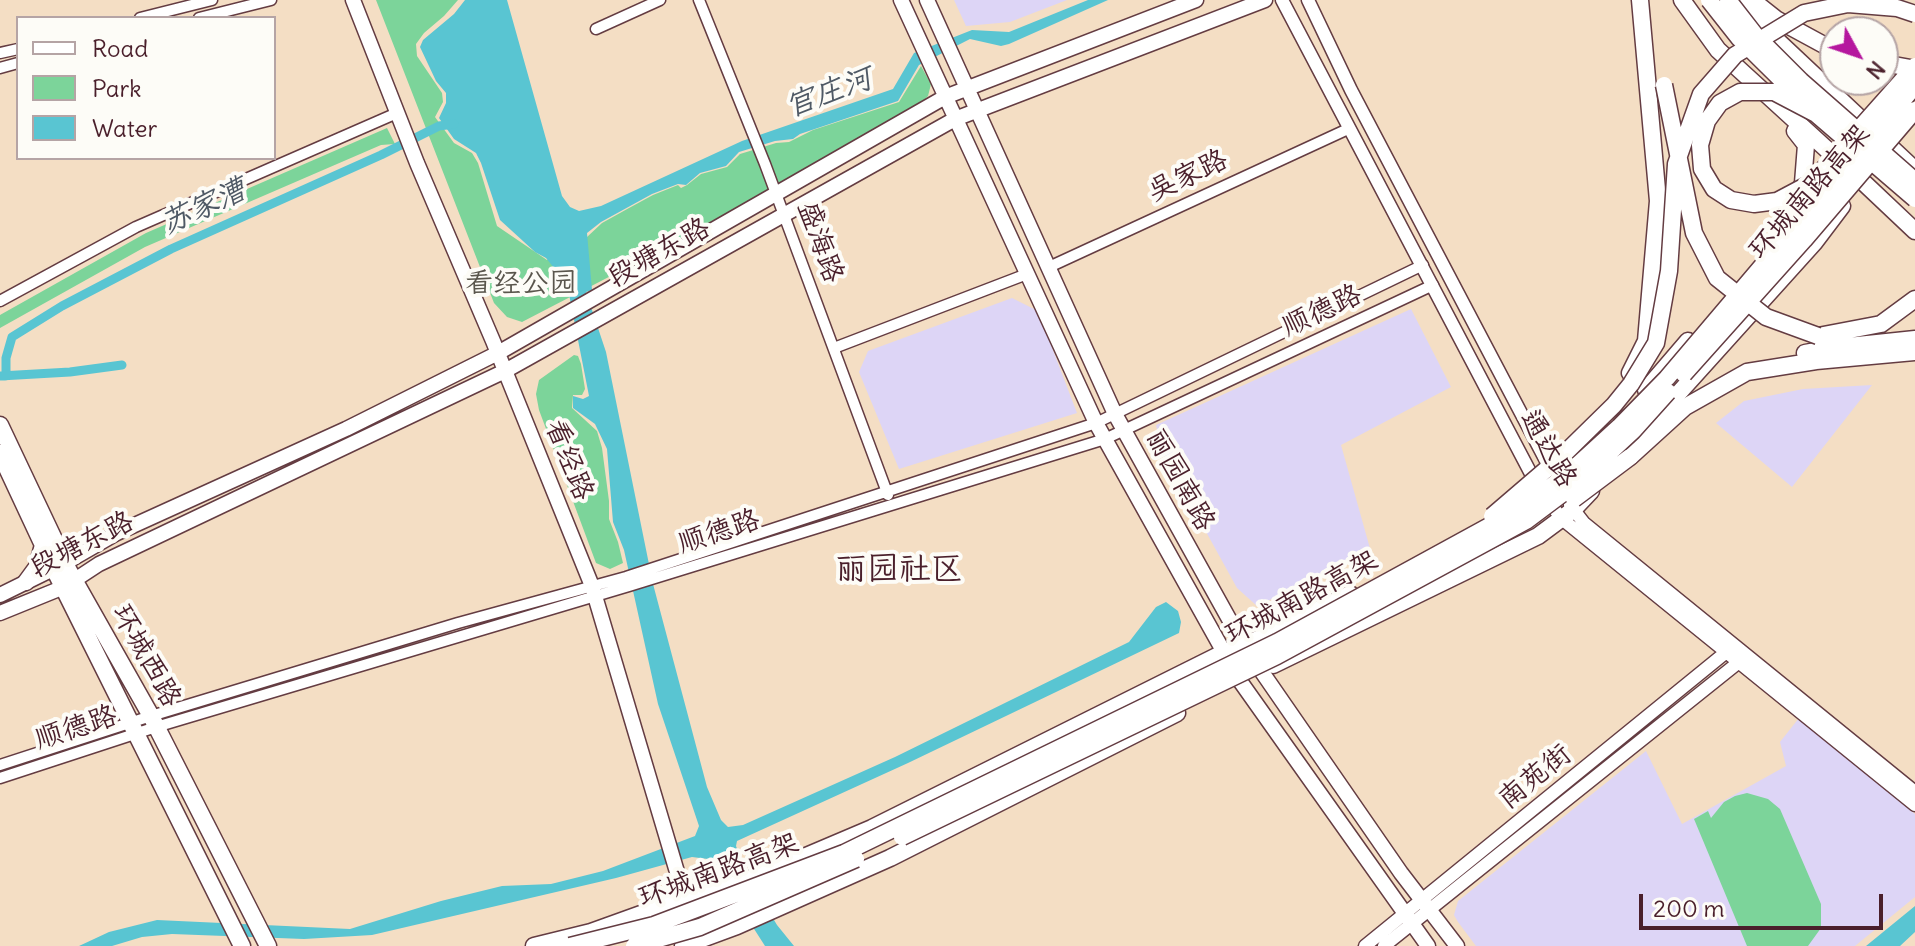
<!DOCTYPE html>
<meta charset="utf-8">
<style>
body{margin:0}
#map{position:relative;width:1915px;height:946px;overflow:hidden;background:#f4dec4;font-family:Delius,sans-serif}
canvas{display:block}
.legend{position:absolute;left:16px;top:16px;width:260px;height:144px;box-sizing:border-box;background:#fdfcf7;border:2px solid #b5a4a5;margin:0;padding:10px 14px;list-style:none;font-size:24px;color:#4a1f2b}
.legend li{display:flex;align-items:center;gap:16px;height:40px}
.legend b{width:40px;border:2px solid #b5a4a5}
.north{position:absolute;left:1819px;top:16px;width:80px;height:80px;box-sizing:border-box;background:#fdfcf7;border:2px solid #b5a4a5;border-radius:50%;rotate:130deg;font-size:22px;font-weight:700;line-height:32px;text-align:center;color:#4a1f2b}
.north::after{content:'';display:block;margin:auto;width:28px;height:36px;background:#b5179e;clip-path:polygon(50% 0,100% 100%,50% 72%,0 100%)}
.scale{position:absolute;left:1639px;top:894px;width:244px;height:36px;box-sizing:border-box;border:4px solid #4a1f2b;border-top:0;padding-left:10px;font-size:24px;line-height:28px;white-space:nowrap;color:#4a1f2b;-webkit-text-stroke:6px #fdfcf7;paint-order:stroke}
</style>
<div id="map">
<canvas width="1915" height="946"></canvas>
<ul class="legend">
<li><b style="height:10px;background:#fff"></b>Road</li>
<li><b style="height:22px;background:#7cd49a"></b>Park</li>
<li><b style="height:22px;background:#59c5d2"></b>Water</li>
</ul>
<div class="north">N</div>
<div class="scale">200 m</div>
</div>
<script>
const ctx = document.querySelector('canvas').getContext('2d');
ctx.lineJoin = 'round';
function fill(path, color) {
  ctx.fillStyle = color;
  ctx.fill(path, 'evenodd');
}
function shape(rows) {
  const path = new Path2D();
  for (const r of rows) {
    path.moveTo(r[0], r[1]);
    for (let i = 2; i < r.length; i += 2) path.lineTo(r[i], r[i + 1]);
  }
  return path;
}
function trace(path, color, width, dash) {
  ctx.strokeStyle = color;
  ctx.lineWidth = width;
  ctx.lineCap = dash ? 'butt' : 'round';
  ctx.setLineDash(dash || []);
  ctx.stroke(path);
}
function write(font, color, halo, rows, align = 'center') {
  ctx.font = font + ' Delius,"LXGW WenKai TC",sans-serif';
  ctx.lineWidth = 8;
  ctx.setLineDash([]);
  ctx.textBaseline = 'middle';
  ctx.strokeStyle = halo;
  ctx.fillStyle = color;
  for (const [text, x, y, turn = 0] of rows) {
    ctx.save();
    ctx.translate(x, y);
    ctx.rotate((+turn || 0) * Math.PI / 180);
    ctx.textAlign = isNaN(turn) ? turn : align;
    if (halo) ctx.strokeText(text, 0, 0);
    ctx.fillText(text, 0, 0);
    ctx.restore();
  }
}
fill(shape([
 [954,0,1067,0,1010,22,966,26],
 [1012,298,1038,311,1077,413,899,469,859,372,868,351],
 [1411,309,1451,387,1341,445,1371,552,1257,606,1237,588,1162,452,1156,425],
 [1872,385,1792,487,1716,423,1744,401,1803,389],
 [1799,718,1915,814,1915,897,1855,946,1476,946,1458,922,1454,915,1458,901,1646,751,1682,824,1786,766,1780,742]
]), '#ddd5f6');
fill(shape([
 [376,0,458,0,444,16,424,33,416,44,417,56,442,93,443,102,435,117,454,143,472,153,478,163,497,226,547,260,587,237,602,223,629,208,653,195,678,185,681,188,687,185,701,174,727,167,740,154,776,143,789,142,813,130,899,102,921,66,931,84,928,96,918,106,763,197,522,322,507,317,494,303],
 [387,128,395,144,381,145,145,247,0,328,0,315,146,233],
 [574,355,578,356,581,364,585,389,582,395,573,395,572,408,597,431,602,448,609,501,609,519,618,542,623,563,610,569,596,563,539,410,536,394,539,380],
 [1747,793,1768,799,1780,809,1821,904,1821,928,1808,946,1747,946,1694,819,1708,811,1711,818,1724,802,1735,796]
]), '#7cd49a');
fill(shape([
 [465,0,507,0,562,196,570,207,579,211,601,206,742,141,893,89,914,53,972,30,1009,32,1088,0,1108,0,1009,44,1001,46,970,39,919,65,898,101,800,134,793,139,775,141,739,152,726,166,700,173,686,185,678,184,652,194,601,222,587,233,592,290,586,292,606,352,653,584,707,787,721,820,728,827,743,825,895,757,1129,642,1156,607,1166,602,1178,611,1181,622,1179,633,908,763,737,841,736,846,746,873,777,925,794,946,765,946,724,882,719,869,708,859,692,857,616,878,372,935,304,939,172,934,142,937,112,946,79,946,109,932,157,920,350,929,441,901,502,886,551,884,603,871,695,836,699,826,658,704,624,550,613,522,607,449,595,424,573,408,573,396,583,399,589,396,567,284,546,258,535,252,500,220,481,163,476,153,454,139,439,118,446,103,446,93,436,81,420,47,423,40,454,14],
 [1915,906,1915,932,1900,946,1866,946]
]), '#59c5d2');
trace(shape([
 [0,376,70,372,122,365],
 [6,376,6,358,12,337,62,306,171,249,381,155,439,126,454,124]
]), '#59c5d2', 9);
const minor = shape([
 [699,0,765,164,888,495],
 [140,18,212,0],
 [199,18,271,0],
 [596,29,660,0],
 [0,53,18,49],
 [0,68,18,63],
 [1049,267,1348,129],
 [0,301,136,227,397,113],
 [834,348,1027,274],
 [0,765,151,716,458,623,626,577,1096,423,1423,265],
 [0,778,156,727,629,586,1105,439,1433,285]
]);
const tertiary = shape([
 [1282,0,1539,489,1562,519,1915,805],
 [1308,0,1351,90,1552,472],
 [1570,505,1584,523,1915,792],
 [1365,946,1730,649],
 [1384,946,1744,658]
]);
const secondary = shape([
 [353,0,417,163,493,341,592,586,680,882,690,909],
 [901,0,1096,423,1240,681,1428,946],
 [927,0,1115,414,1244,646,1401,873,1457,946],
 [0,595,65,563,117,533,346,429,498,353,945,97,1196,0],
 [0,613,64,587,99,564,505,371,955,119,1265,0]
]);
const primary = shape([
 [1682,0,1718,50,1845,166],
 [1739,0,1749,14,1915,170],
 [1781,233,1803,183,1806,145,1795,131],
 [1646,390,1688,341],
 [0,425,69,571,151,716,268,946],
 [0,453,57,575,242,946],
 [1622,456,1814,243,1842,206],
 [26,582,37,567,43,545],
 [1273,665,1538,536,1573,510,1591,491],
 [534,946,591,932,666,905,705,895,766,873,872,828,1225,652,1244,646,1350,594],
 [683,946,737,926,890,858,1177,713]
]);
const trunk = shape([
 [1752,0,1776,19,1835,51],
 [1861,180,1915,231],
 [1818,336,1881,324,1915,299],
 [1805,353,1839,347,1915,339],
 [1630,373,1646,341,1658,201,1640,0],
 [1630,457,1685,407,1747,372,1816,361,1915,352]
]);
trace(minor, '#643c42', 13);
trace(tertiary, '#643c42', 15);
trace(secondary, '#643c42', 17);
trace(primary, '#643c42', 19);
trace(trunk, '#643c42', 19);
trace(minor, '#fff', 10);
trace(tertiary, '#fff', 12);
trace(secondary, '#fff', 14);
trace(primary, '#fff', 16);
trace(trunk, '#fff', 16);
const trunkBridge = shape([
 [1709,0,1739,38,1816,114,1915,199],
 [1728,0,1756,36,1801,81,1915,181],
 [1883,63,1915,69],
 [1664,85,1694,233,1717,278,1766,317,1818,336],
 [1816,114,1774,92,1740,92,1720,103,1707,121,1700,145,1702,169,1714,189,1731,200,1754,204,1777,201,1811,183,1915,66],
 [1684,374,1804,240,1915,110],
 [1574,499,1630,457],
 [1492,516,1562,456,1614,405,1631,384,1656,343,1669,271,1676,164,1701,94,1735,55,1804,13,1848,4,1897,8,1915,14],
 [902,837,1277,656,1526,521,1578,482,1633,431,1668,392],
 [570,946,654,925,844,853,1277,642,1524,507,1571,471,1619,427,1667,378,1915,86],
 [634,946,700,927,856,859]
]);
trace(trunkBridge, '#643c42', 19, []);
trace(trunkBridge, '#fff', 16);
write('28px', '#4a1f2b', '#fdfcf7', [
 ["吴家路",1188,176,-25],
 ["环城南路高架",1810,192,-49],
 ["盛海路",820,242,70],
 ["段塘东路",659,253,-29],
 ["顺德路",1322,311,-25],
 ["通达路",1548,449,60],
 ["看经路",569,460,68],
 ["丽园南路",1180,480,61],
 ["顺德路",719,532,-18],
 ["段塘东路",82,545,-27],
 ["环城南路高架",1302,598,-28],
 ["环城西路",146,656,61],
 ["顺德路",76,728,-18],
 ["南苑街",1535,777,-39],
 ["环城南路高架",719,871,-20]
]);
write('28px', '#59554c', '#fdfcf7', [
 ["看经公园",521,284]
]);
write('italic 30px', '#4f5965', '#fdfcf7', [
 ["官庄河",829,93,-20],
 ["苏家漕",204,207,-25]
]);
write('32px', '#4a1f2b', '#fdfcf7', [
 ["丽园社区",899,570]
]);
</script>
